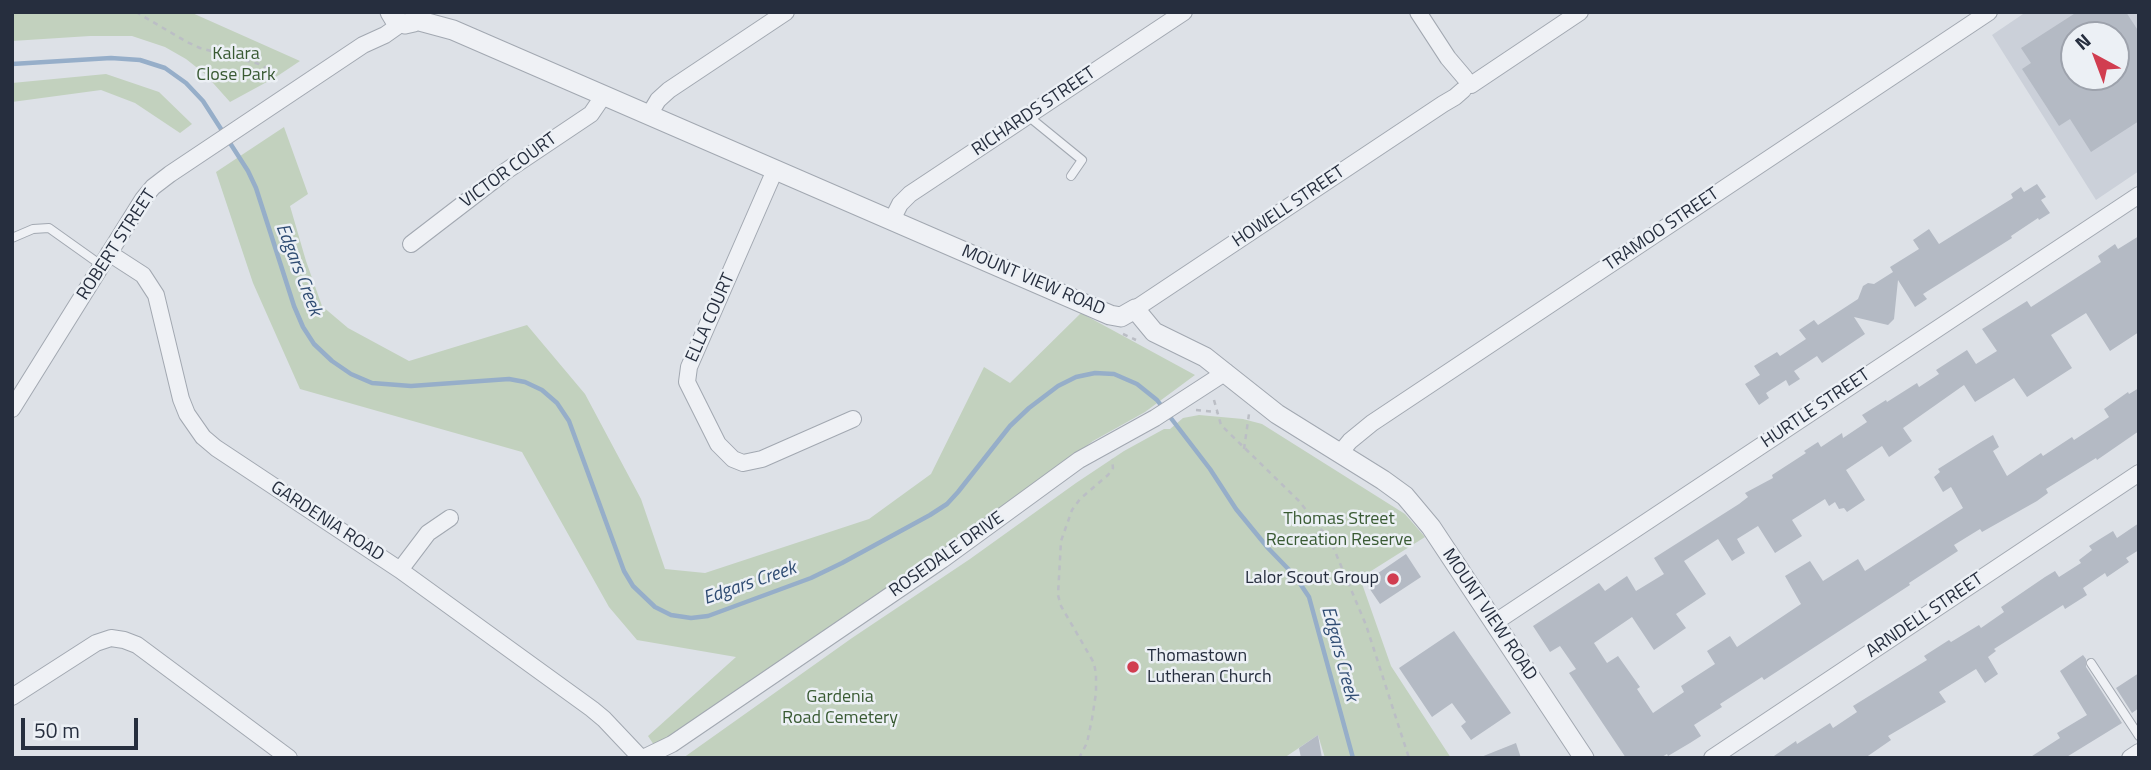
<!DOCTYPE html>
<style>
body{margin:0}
#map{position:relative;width:2151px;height:770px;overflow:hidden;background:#dde1e7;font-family:"Titillium Web",sans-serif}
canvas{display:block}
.frame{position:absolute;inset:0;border:14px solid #262e3e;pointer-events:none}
.north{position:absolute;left:2060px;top:21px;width:70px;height:70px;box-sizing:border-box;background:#ecf0f5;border:2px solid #9da2ac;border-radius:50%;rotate:319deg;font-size:19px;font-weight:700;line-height:28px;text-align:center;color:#262e3e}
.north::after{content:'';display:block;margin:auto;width:24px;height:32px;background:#d13d50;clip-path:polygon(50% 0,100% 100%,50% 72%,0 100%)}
.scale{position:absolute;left:21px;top:718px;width:117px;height:32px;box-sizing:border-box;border:4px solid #262e3e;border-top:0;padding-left:9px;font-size:21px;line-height:24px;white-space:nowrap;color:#262e3e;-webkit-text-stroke:5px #ecf0f5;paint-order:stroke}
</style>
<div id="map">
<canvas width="2151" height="770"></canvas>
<div class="frame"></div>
<div class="north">N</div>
<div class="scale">50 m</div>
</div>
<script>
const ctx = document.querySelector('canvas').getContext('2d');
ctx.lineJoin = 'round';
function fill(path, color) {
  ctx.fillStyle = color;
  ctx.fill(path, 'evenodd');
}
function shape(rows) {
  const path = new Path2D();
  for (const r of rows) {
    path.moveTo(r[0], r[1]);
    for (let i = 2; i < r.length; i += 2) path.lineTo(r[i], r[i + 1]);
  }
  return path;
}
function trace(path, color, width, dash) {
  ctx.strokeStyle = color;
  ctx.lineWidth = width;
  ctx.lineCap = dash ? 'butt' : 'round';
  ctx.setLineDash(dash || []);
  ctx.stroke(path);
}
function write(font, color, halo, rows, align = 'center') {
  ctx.font = font + ' "Titillium Web",sans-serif';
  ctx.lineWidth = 5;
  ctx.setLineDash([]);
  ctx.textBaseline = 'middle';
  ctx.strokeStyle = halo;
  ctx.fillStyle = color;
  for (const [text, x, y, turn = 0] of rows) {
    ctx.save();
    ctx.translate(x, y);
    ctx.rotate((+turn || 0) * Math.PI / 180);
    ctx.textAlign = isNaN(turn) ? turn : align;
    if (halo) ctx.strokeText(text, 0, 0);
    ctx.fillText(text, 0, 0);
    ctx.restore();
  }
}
fill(shape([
 [2026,12,2139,12,2139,171,2096,200,1992,35],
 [2074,35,2116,35,2116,77,2074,77]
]), '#cbd0d9');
fill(shape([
 [12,12,190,12,300,61,276,77,230,102,205,74,186,59,165,47,132,36,90,36,12,41],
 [106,74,159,92,192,124,180,133,135,103,101,90,12,102,12,83],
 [284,127,308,194,290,206,306,261,322,306,348,328,409,361,527,325,585,394,641,499,665,569,705,573,869,519,931,474,984,367,1010,383,1081,313,1195,375,1145,412,1093,441,981,524,656,748,648,736,736,657,637,640,609,607,522,452,300,389,253,283,216,172],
 [1199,415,1243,419,1262,424,1405,514,1425,537,1360,578,1391,666,1451,758,1325,758,1318,735,1284,758,683,758,852,638,970,559,1076,483,1124,451,1164,429,1170,429,1183,418]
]), '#c2d1be');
trace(shape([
 [12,64,111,58,140,60,165,68,186,83,203,101,248,171,256,188,294,306,303,327,314,344,332,361,351,374,372,383,411,386,509,379,525,382,542,390,557,403,569,421,624,571,633,586,655,607,671,615,691,618,708,616,811,578,842,563,930,515,947,504,958,492,1010,426,1029,408,1058,386,1076,377,1095,373,1114,374,1137,384,1157,400,1210,469,1236,509,1268,548,1295,576,1309,597,1353,758]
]), '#96aec9', 4.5);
fill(shape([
 [2077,12,2126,12,2139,32,2139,121,2091,152,2070,119,2059,126,2022,69,2031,63,2021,48],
 [2074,35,2116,35,2116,77,2074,77],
 [2037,184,2046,197,2041,200,2050,213,2039,220,2038,218,2011,236,2012,238,2001,245,1923,294,1927,299,1915,307,1898,280,1894,319,1888,325,1854,317,1865,334,1822,363,1817,356,1794,371,1800,379,1789,386,1786,380,1766,393,1769,398,1759,405,1745,384,1760,375,1754,366,1777,352,1780,356,1806,339,1799,330,1814,320,1818,325,1858,299,1863,286,1868,283,1874,284,1893,272,1890,267,1919,249,1913,240,1929,229,1939,244,2013,198,2011,194,2021,187,2024,192],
 [2139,236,2139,332,2110,351,2086,313,2051,335,2072,368,2027,397,2014,378,1975,402,1964,385,1903,428,1912,441,1889,457,1882,446,1846,470,1865,500,1847,512,1844,508,1839,509,1835,502,1829,506,1825,499,1792,520,1802,536,1775,553,1758,526,1737,539,1745,553,1732,561,1718,539,1684,561,1706,594,1676,614,1686,628,1654,650,1632,617,1594,643,1607,663,1618,656,1640,687,1637,689,1653,713,1684,692,1681,686,1715,664,1707,651,1730,636,1737,647,1801,604,1785,576,1810,561,1823,581,1858,559,1865,571,1963,508,1951,487,1943,492,1934,477,1940,472,1938,469,1981,442,1993,435,1999,447,1993,451,2007,476,2041,453,2043,456,2072,437,2074,440,2109,417,2104,409,2128,392,2129,394,2139,388,2139,431,2097,460,2096,458,2046,489,2048,493,2037,501,1982,532,1980,529,1954,545,1958,551,1909,583,1910,585,1764,680,1762,677,1720,704,1722,707,1694,725,1701,736,1690,743,1668,756,1667,754,1660,758,1626,758,1569,673,1576,669,1560,646,1550,652,1533,626,1599,583,1605,591,1627,576,1636,591,1664,574,1654,558,1739,504,1748,497,1745,493,1773,478,1772,475,1806,453,1804,451,1818,442,1821,447,1842,433,1843,438,1867,422,1862,415,1886,400,1887,402,1917,383,1919,387,1939,374,1936,370,1967,350,1976,364,1997,351,1982,329,2027,301,2031,307,2101,262,2098,256,2115,244,2118,249],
 [2139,523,2139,550,2126,558,2129,562,2107,577,2105,573,2083,588,2087,595,2065,609,2063,605,1994,649,1996,651,1988,657,1998,674,1985,683,1976,669,1939,692,1946,702,1888,736,1891,740,1865,758,1771,758,1796,741,1797,744,1830,723,1833,728,1857,712,1853,706,1927,660,1924,656,1949,640,1951,642,1979,625,1981,628,2004,612,2001,607,2045,577,2055,571,2059,577,2081,563,2079,560,2092,550,2089,546,2100,539,2113,531,2117,538],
 [1406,554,1421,577,1380,604,1365,582],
 [1454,631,1511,713,1471,740,1461,726,1466,722,1452,703,1432,717,1399,668],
 [2083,655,2086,659,2086,667,2122,723,2065,758,2029,758,2060,738,2057,733,2087,715,2060,671],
 [2139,673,2139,708,2132,713,2116,688],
 [1318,735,1322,758,1301,758,1299,748],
 [1516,743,1521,758,1481,758,1481,757]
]), '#b4bac4');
const service = shape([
 [1028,116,1082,160,1071,176],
 [12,238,33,229,49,228,101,265],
 [2091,663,2139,736]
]);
const minor = shape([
 [1418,12,1448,58,1465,78],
 [1471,85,1580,12],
 [649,115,658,100,669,90,786,12],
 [775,170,689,367,687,382,718,444,733,459,743,463,762,459,853,419],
 [892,220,900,204,910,194,1184,12],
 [411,244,506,171,591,114,604,95],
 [109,253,143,275,156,295,181,399,187,414,203,437,216,448,400,570,592,709,604,719,639,756],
 [1135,309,1443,104,1455,97,1463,90],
 [12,409,143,199,153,187,170,174,363,45,385,35,402,23],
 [1340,453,1350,441,1372,423,1989,12],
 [400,570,428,533,450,518],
 [1494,623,2139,195],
 [12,697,96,643,111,638,124,640,137,645,289,758],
 [645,757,672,744,942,560,1079,460,1155,418,1226,372],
 [1712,758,2139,473],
 [2130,758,2139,752]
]);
const tertiary = shape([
 [390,12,396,22,405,24,414,22,422,12],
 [416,20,453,30,1110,315,1121,317,1135,309,1154,332,1205,357,1277,414,1383,480,1405,496,1431,527,1584,758]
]);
trace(service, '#a2a8b1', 10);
trace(minor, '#a2a8b1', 18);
trace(tertiary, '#a2a8b1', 21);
trace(shape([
 [136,12,187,42,200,48,259,64,268,69,277,79],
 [1123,334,1136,340],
 [1214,400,1221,425,1299,501,1331,542,1366,625,1409,758],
 [1196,410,1217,412],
 [1244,449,1249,414],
 [1079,758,1087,743,1092,719,1096,693,1096,674,1094,663,1061,606,1058,595,1061,541,1072,510,1080,499,1108,475,1113,468,1112,459]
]), '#bbbec5', 2.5, [5, 5]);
trace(service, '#eff1f5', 8);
trace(minor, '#eff1f5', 16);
trace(tertiary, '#eff1f5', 19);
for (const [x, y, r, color] of [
 [1393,579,7,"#d13d50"],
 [1133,667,7,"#d13d50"]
]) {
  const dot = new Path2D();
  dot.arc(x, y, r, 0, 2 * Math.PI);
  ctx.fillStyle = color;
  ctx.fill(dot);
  trace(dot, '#ecf0f5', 2.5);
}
write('18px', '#395a33', '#ecf0f5', [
 ["Kalara",236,55],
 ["Close Park",236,76],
 ["Thomas Street",1339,520],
 ["Recreation Reserve",1339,541],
 ["Gardenia",840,698],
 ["Road Cemetery",840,719]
]);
write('18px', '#262e3e', '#ecf0f5', [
 ["RICHARDS STREET",1034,112,-34],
 ["VICTOR COURT",509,171,-36],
 ["HOWELL STREET",1289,207,-34],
 ["TRAMOO STREET",1662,230,-34],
 ["ROBERT STREET",117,245,-57],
 ["MOUNT VIEW ROAD",1033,281,23],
 ["ELLA COURT",711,318,-66],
 ["HURTLE STREET",1816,409,-34],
 ["GARDENIA ROAD",327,522,33],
 ["ROSEDALE DRIVE",947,555,-35],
 ["MOUNT VIEW ROAD",1489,615,56],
 ["ARNDELL STREET",1925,616,-34]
]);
write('18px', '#262e3e', '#ecf0f5', [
 ["Lalor Scout Group",1379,579],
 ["Thomastown",1147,657,"left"],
 ["Lutheran Church",1147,678,"left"]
], 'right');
write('italic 19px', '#2f4c73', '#ecf0f5', [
 ["Edgars Creek",298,270,69],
 ["Edgars Creek",750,584,-19],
 ["Edgars Creek",1339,654,75]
]);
</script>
